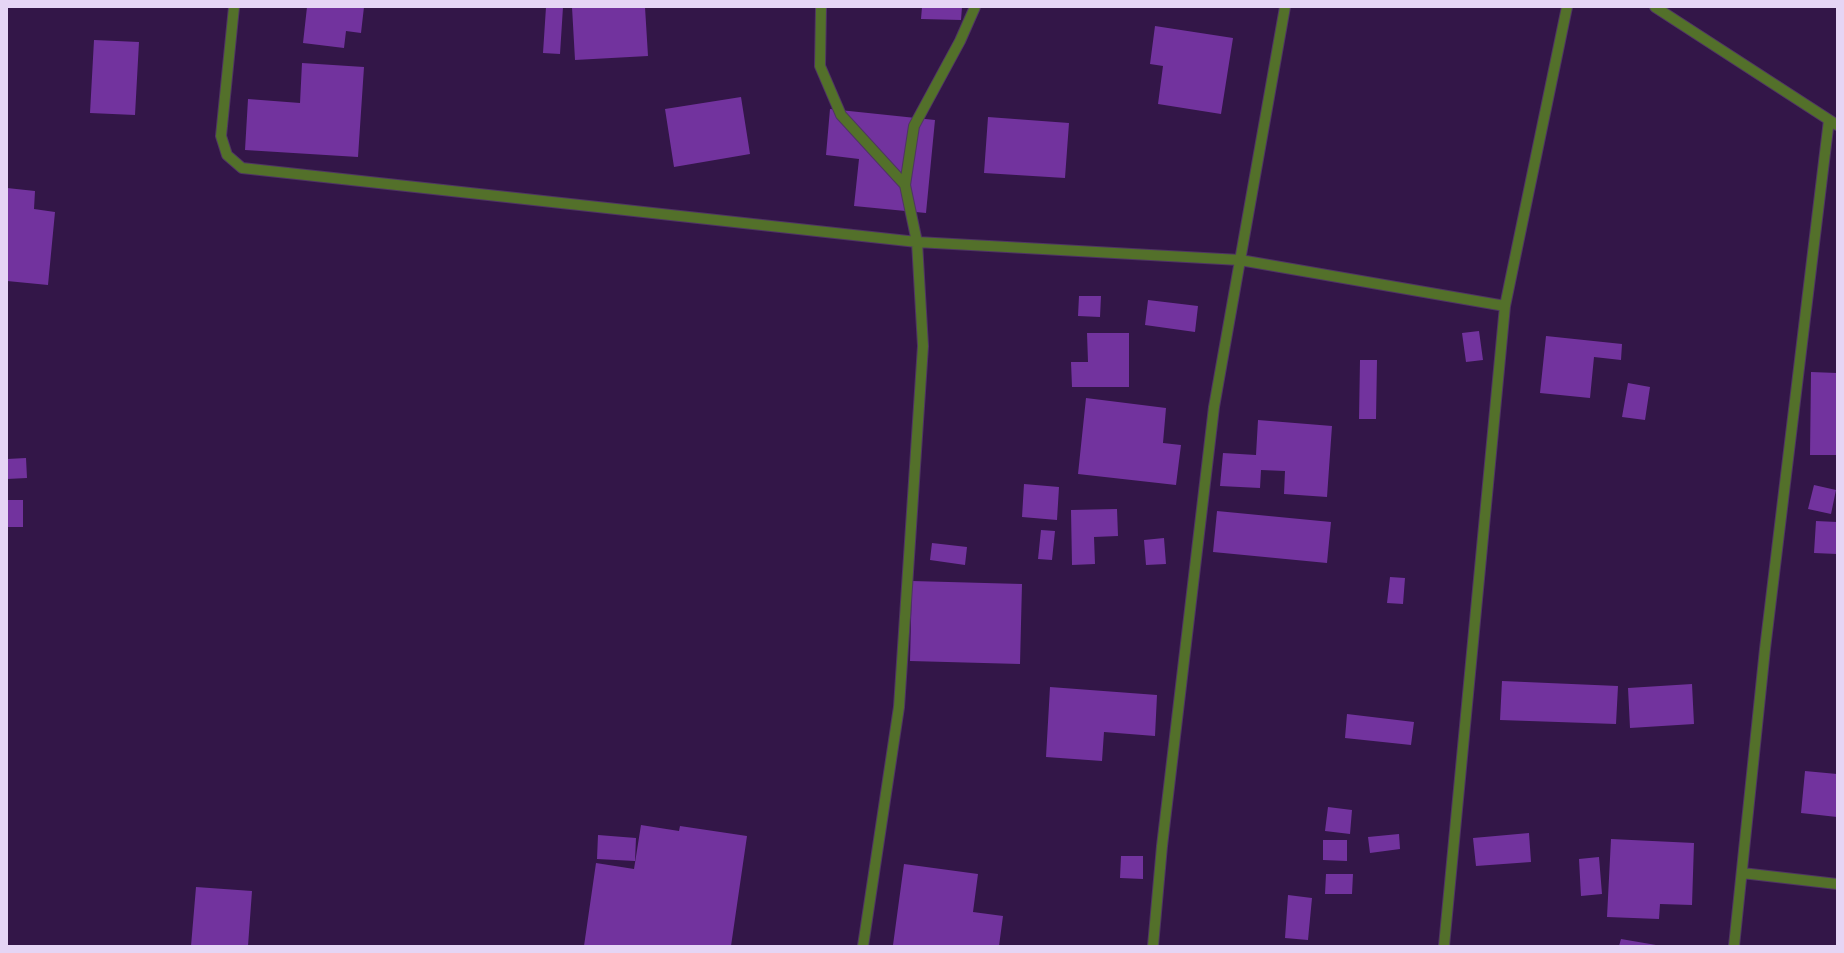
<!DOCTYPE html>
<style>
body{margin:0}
#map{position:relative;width:1844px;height:953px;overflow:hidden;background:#331648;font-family:"Titillium Web",sans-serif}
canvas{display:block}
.frame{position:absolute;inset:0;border:8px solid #e5d5f5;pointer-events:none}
</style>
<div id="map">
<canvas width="1844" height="953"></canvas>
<div class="frame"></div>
</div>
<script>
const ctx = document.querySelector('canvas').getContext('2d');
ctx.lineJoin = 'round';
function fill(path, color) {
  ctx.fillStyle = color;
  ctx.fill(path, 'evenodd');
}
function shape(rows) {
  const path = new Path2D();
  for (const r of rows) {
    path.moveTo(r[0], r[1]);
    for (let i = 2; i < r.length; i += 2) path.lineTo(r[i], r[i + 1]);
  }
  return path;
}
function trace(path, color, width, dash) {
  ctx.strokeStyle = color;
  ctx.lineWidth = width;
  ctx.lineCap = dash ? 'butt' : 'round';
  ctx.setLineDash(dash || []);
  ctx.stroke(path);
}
fill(shape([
 [307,7,364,7,361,33,346,31,344,48,303,43],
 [546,7,563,7,560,54,543,53],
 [572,7,645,7,648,56,575,60],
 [922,7,962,7,961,20,921,19],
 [1155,26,1233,38,1221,114,1158,104,1163,66,1150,64],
 [94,40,139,42,135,115,90,113],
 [302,63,364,67,358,157,245,150,248,99,300,103],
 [741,97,750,154,674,167,665,109],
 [830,109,935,120,926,213,854,206,859,159,826,155],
 [988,117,1069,123,1065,178,984,173],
 [7,188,35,191,34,209,55,212,48,285,7,281],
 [1079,296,1101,296,1100,317,1078,316],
 [1148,300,1198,306,1195,332,1145,325],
 [1479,331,1483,360,1466,362,1462,333],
 [1087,333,1129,333,1129,387,1072,387,1071,362,1088,362],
 [1546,336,1622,344,1621,360,1594,357,1590,398,1540,393],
 [1360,360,1377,360,1376,419,1359,419],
 [1811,372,1837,373,1837,455,1810,455],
 [1628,383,1650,387,1645,420,1622,417],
 [1086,398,1166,408,1163,443,1181,445,1176,485,1078,474],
 [1258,420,1332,426,1327,497,1284,494,1285,471,1261,470,1260,488,1220,486,1223,453,1256,455],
 [26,458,27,478,7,479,7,459],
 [1024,484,1059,487,1057,520,1022,517],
 [1814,485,1836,490,1831,514,1808,509],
 [7,500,23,500,23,527,7,527],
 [1117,509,1118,536,1094,537,1095,564,1072,565,1071,510],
 [1217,511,1331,522,1327,563,1213,552],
 [1816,521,1837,522,1837,554,1814,553],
 [1041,530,1055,531,1052,560,1038,559],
 [1164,538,1166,564,1146,565,1144,540],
 [932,543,967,547,965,565,930,560],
 [1390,577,1405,578,1403,604,1387,603],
 [912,581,1022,584,1020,664,910,661],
 [1502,681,1618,686,1616,724,1500,720],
 [1692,684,1694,724,1630,728,1628,688],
 [1050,687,1157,695,1155,736,1104,732,1102,761,1046,757],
 [1347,714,1414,722,1411,745,1345,738],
 [1805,771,1837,774,1837,817,1801,813],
 [1328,807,1352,810,1350,834,1325,831],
 [641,825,679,831,680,826,747,836,731,946,584,946,596,863,634,869],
 [1529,833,1531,862,1476,866,1473,838],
 [1399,834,1400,849,1370,853,1368,837],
 [598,835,636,838,635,861,597,859],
 [1611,839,1694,843,1692,905,1660,904,1659,919,1607,917],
 [1323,840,1347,840,1347,861,1323,860],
 [1121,856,1143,856,1143,879,1120,878],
 [1599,857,1602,894,1581,896,1579,859],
 [904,864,978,874,973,912,1003,916,999,946,893,945],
 [1326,874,1353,874,1352,894,1325,894],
 [196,887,252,891,248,946,191,946],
 [1288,895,1312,898,1308,940,1285,938],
 [1621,939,1656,945,1656,946,1619,946]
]), '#72339e');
const minor = shape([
 [234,7,221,136,227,155,242,168,917,242,1240,260,1505,306],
 [821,7,820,66,841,115,905,185],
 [1655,7,1837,125],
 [1742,873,1837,884],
 [863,946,899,707,923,346,917,242,905,185,914,126,960,41,975,7],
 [1153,946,1162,846,1214,407,1285,7],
 [1444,946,1505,306,1567,7],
 [1734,946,1765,649,1829,120]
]);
trace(minor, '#4f3564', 12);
trace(minor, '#53702a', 10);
</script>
